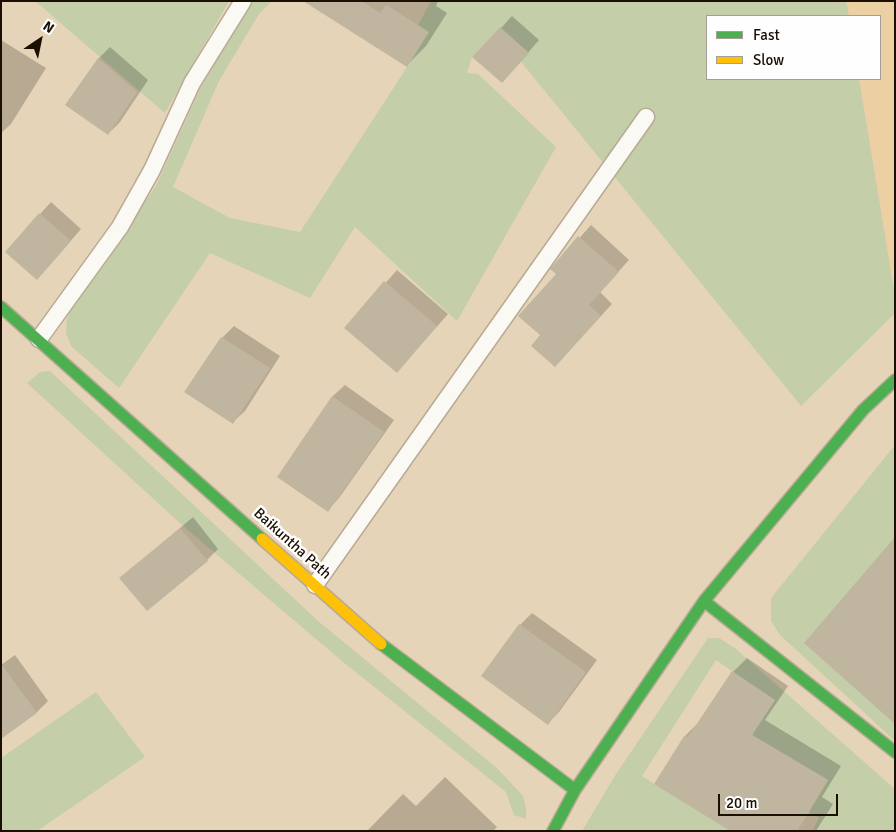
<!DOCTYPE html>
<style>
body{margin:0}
#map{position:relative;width:896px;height:832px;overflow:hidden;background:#e6d4b8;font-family:Signika,sans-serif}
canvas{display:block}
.frame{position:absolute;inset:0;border:2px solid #1a0f00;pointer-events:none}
.legend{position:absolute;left:706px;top:15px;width:175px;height:65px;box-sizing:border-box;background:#fefefe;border:1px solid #a39e98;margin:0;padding:6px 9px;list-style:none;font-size:15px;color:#1a0f00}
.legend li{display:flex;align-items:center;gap:10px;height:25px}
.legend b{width:25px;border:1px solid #a39e98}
.north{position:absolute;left:15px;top:15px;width:50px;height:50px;-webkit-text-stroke:4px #fefefe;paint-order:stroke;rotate:34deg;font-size:14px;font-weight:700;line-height:20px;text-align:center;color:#1a0f00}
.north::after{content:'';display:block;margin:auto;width:18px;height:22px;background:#1a0f00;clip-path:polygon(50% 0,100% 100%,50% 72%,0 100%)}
.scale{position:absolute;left:718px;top:794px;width:120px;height:22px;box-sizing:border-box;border:2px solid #1a0f00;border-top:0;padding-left:6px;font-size:15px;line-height:18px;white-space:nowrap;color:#1a0f00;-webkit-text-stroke:4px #fefefe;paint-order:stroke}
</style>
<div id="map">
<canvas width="896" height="832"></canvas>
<div class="frame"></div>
<ul class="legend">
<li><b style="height:6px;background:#4caf50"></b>Fast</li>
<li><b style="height:6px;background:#ffc107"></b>Slow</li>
</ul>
<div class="north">N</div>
<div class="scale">20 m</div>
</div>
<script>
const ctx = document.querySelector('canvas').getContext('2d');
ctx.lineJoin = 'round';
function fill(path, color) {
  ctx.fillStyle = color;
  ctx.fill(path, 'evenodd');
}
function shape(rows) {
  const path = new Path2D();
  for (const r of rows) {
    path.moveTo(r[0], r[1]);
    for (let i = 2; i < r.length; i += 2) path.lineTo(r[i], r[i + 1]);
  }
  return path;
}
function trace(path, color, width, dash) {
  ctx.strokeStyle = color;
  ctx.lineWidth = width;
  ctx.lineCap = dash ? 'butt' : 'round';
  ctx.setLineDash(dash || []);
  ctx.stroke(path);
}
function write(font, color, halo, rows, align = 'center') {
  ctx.font = font + ' Signika,sans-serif';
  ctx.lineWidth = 5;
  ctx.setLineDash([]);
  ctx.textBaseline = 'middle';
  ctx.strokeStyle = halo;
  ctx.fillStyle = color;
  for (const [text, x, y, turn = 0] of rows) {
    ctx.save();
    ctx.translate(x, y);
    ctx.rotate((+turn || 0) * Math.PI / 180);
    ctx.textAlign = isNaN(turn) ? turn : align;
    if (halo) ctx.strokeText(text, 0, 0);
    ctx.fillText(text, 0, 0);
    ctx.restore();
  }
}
fill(shape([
 [844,1,895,1,895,269,889,273,856,79,880,79,880,16,847,16]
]), '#eccfa3');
fill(shape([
 [35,1,229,1,165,113],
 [251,1,272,1,259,14,219,81,173,187,230,218,300,232,407,67,418,25,431,1,846,1,849,16,707,16,707,79,859,79,895,296,895,313,801,406,496,31,472,57,467,73,478,74,556,147,457,321,355,227,310,298,210,253,119,388,71,346,66,333,67,319,73,304,156,186,200,89],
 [50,371,318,621,498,769,523,796,526,808,526,819,514,815,506,792,343,662,182,525,27,383,40,372],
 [895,445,895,741,780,635,771,621,771,598],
 [708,638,719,638,736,649,895,789,895,831,812,831,819,818,809,812,828,780,752,735,774,700,716,660,642,776,730,831,582,831,616,774],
 [96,692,145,757,37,831,1,831,1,758]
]), '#c4cea9');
fill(shape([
 [306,1,438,1,436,6,447,13,426,46,407,65],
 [512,16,539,40,513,70,501,28],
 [1,40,46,68,11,124,1,133],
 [110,47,148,80,120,122,108,134,67,104,99,58],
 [51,202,81,229,48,267,40,214],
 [591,225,629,260,600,292,612,304,566,354,541,335,558,274,552,269],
 [397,270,448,314,397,372,346,328],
 [234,326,280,356,245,411,233,422,186,392,222,338],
 [345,385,394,420,339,498,328,510,279,476,333,396],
 [193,517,218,549,207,560,121,578],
 [532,613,597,660,559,712,548,723,483,676,520,625],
 [15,655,48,701,37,712,1,738,1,665],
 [747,658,788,686,765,720,841,766,822,797,833,804,816,831,733,831,685,736,699,722,733,672],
 [445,777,497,827,493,831,367,831,403,794,416,806]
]), '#0003');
fill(shape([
 [303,1,361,1,380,13,386,5,429,32,407,67],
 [500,27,529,53,502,83,472,57],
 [98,58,137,92,108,135,65,105],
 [39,213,71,241,37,280,5,252],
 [578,236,619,272,589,305,601,316,555,367,531,346,540,335,518,316,556,274,550,269],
 [384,281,437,326,397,373,344,328],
 [221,337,270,368,233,424,184,392],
 [332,396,384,432,328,512,277,477],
 [180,528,208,561,147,611,119,578],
 [895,537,895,724,804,643],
 [519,624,586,672,548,725,481,676],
 [1,664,37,713,1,739],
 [732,671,775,700,752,735,828,780,797,831,730,831,654,784,684,736,688,737]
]), '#c0b69f');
const lane = shape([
 [39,339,120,227,152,170,192,83,243,1],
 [315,585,646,117]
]);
const fast = shape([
 [1,307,262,539],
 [704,601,895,752],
 [381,644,575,790],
 [553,831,575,790,704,601,863,410,895,380]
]);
const slow = shape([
 [262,539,381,644]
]);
trace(lane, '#b8aa94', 19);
trace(fast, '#b8aa94', 14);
trace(slow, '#b8aa94', 14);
trace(lane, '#fbf9f4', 16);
trace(fast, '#4caf50', 11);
trace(slow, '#ffc107', 11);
write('15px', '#1a0f00', '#fefefe', [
 ["Baikuntha Path",292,544,42]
]);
</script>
